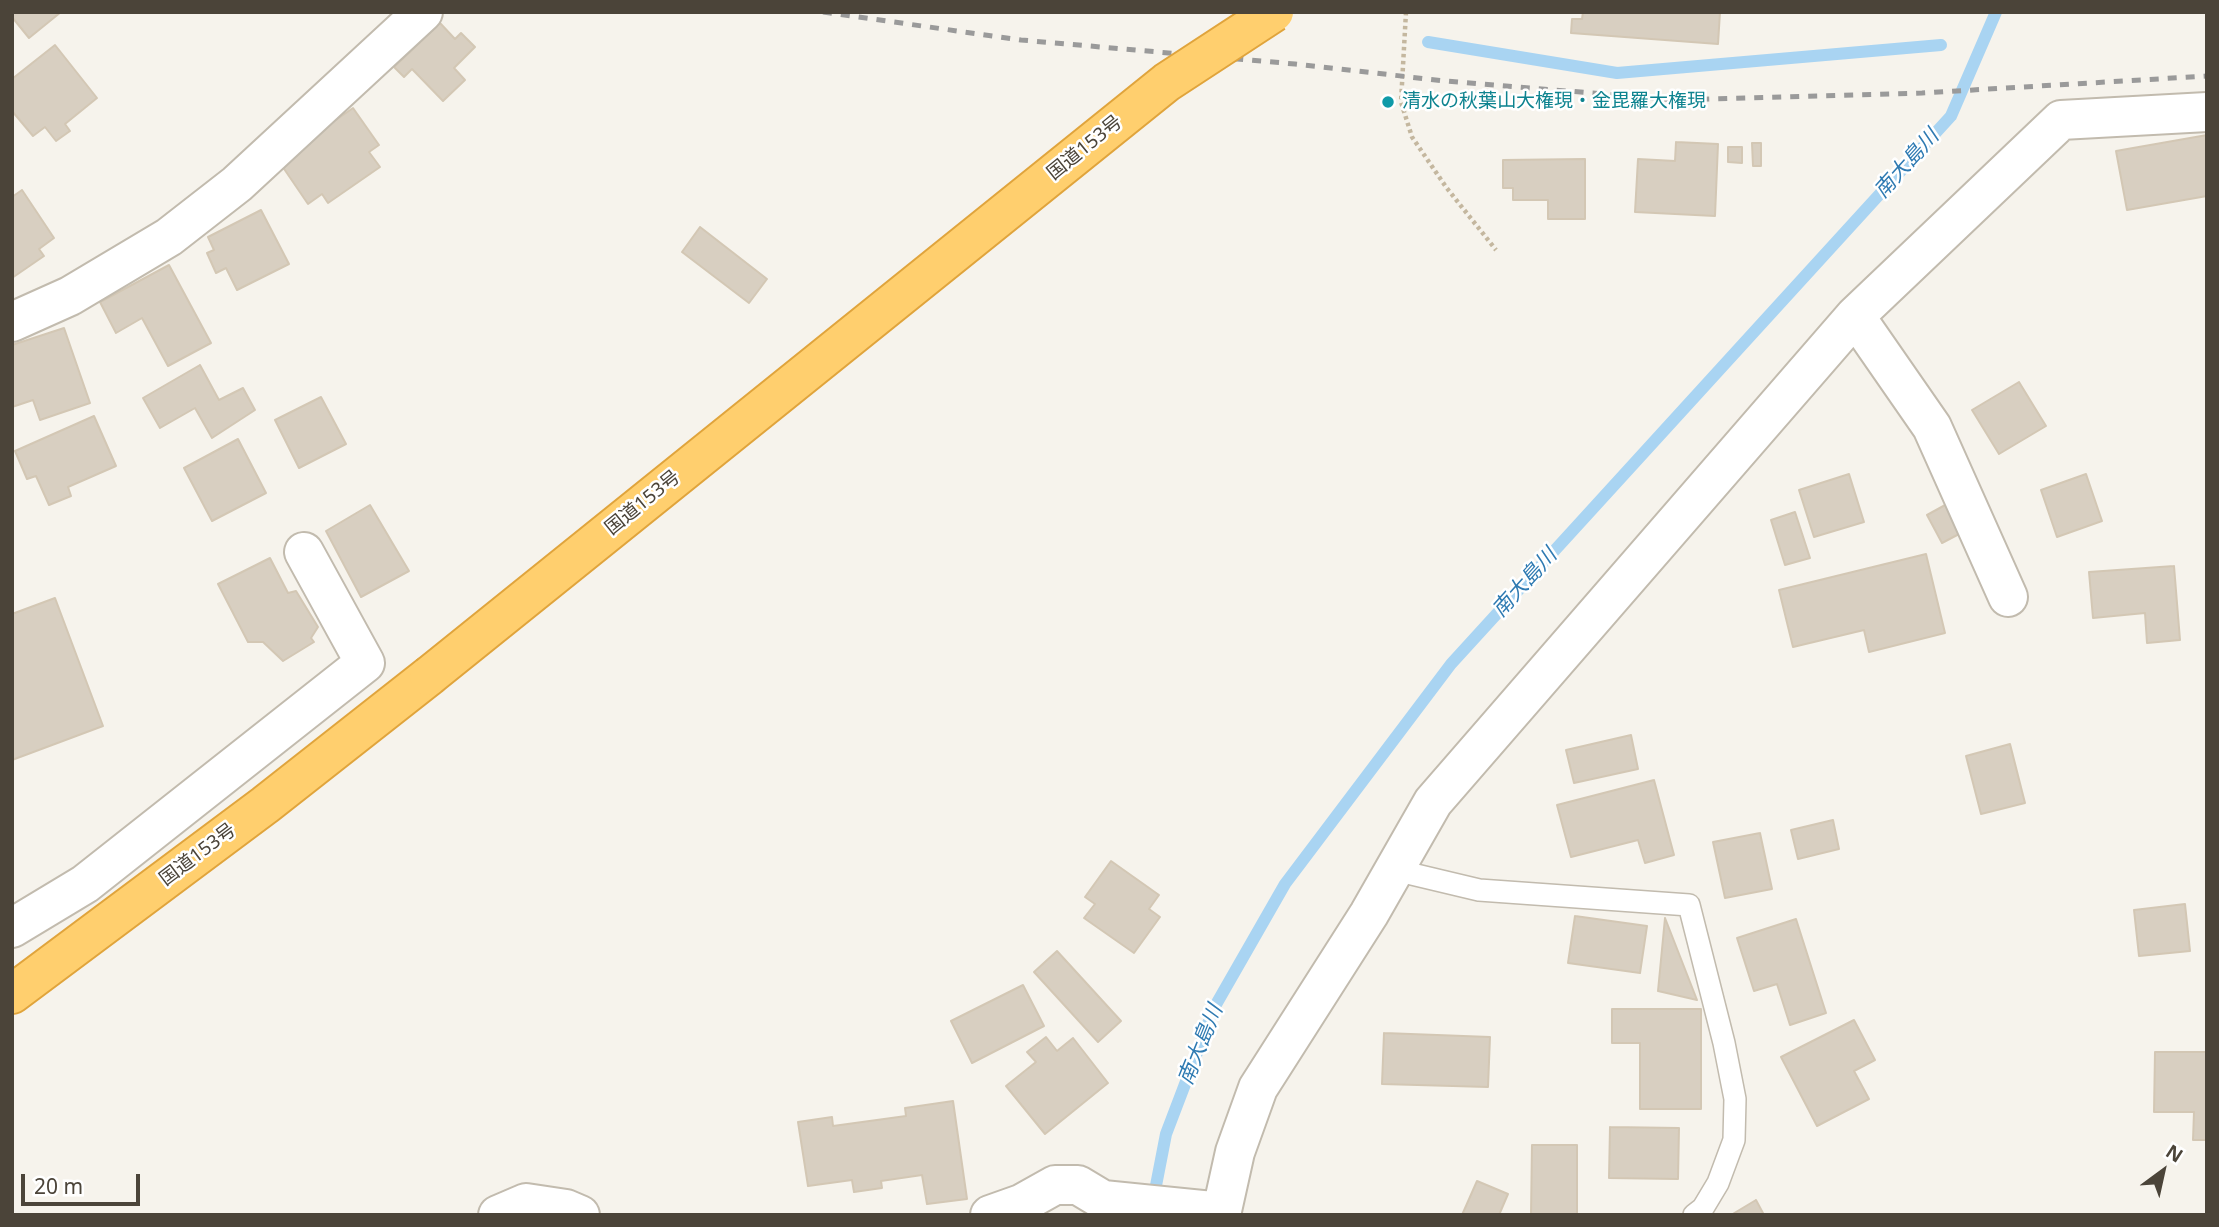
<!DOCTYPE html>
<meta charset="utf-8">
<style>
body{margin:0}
#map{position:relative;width:2219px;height:1227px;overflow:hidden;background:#f6f3ec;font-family:"Noto Sans",sans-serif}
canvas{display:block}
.frame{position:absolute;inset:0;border:14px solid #4b4439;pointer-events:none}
.north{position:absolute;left:2128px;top:1136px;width:70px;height:70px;-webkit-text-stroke:5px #fff;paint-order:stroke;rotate:33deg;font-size:19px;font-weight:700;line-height:28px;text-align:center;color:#4b4439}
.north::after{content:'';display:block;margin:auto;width:24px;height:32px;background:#4b4439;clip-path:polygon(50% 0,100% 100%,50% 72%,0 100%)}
.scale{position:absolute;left:21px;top:1174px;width:119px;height:32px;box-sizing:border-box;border:4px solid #4b4439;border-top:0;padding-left:9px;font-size:21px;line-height:24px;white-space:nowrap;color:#4b4439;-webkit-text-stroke:5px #fff;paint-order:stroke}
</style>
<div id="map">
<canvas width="2219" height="1227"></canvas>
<div class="frame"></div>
<div class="north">N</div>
<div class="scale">20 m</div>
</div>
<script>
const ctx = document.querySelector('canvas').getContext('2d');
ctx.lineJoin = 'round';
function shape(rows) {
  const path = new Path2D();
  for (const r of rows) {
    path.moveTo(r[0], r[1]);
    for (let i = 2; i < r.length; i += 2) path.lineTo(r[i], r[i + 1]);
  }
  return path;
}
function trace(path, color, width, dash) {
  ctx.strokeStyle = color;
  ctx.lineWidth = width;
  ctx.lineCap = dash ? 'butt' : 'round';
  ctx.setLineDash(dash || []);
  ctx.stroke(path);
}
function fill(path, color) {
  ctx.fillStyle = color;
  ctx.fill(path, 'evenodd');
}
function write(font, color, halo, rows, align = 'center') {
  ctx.font = font + ' "Noto Sans","Noto Sans JP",sans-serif';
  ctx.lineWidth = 5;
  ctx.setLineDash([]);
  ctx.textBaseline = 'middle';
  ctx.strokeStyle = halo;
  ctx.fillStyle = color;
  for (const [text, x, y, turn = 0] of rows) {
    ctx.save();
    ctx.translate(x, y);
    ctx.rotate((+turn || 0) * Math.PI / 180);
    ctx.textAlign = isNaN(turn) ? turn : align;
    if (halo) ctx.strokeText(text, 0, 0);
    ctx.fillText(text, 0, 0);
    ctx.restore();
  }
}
trace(shape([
 [1428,42,1617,73,1941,45],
 [1153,1201,1166,1134,1214,1008,1285,884,1451,664,1951,116,1996,12]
]), '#a9d4f2', 12);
const building = shape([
 [12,12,61,12,29,38,12,17,12,12],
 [1583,12,1720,12,1718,44,1571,33,1572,19,1582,19,1583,12],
 [440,23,455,39,461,33,475,47,454,68,465,80,443,101,412,69,404,77,394,67,440,23],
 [55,45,97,98,65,124,70,131,56,141,45,127,33,136,12,111,12,79,55,45],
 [353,108,379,145,369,152,380,167,328,203,322,194,308,204,278,160,353,108],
 [2207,135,2207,196,2127,210,2116,151,2207,135],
 [1676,142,1718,144,1715,216,1635,212,1638,159,1675,161,1676,142],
 [1752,143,1761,143,1761,166,1753,166,1752,143],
 [1728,147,1742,147,1742,163,1728,162,1728,147],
 [1585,159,1585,219,1548,219,1548,200,1513,200,1513,188,1503,188,1503,160,1585,159],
 [22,190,54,238,39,249,44,256,12,278,12,197,22,190],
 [261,210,289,264,237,290,226,268,216,273,207,253,214,250,208,237,261,210],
 [700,227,767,279,749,303,682,252,700,227],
 [169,265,211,343,168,366,142,318,116,333,100,302,169,265],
 [64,328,90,403,40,420,33,400,12,407,12,345,64,328],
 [200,365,219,400,243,388,255,410,212,438,195,408,160,428,143,398,200,365],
 [2019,382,2046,426,1999,454,1972,410,2019,382],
 [321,397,346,444,299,468,275,420,321,397],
 [94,416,116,466,68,487,71,496,49,505,36,476,27,479,15,451,94,416],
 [238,439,266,493,212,521,184,468,238,439],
 [1849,474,1864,522,1814,537,1799,490,1849,474],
 [2086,474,2102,521,2057,537,2041,490,2086,474],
 [1947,504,1961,533,1942,543,1927,515,1947,504],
 [370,505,409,571,361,597,326,531,370,505],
 [1795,512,1810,558,1785,565,1771,520,1795,512],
 [1926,554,1945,633,1869,652,1864,630,1793,647,1779,590,1926,554],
 [270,558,288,593,296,591,318,627,311,638,314,642,283,661,263,642,248,642,218,584,270,558],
 [2174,566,2180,640,2147,643,2145,613,2093,618,2089,572,2174,566],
 [55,598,103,726,12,760,12,614,55,598],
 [1631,735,1638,769,1574,783,1566,750,1631,735],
 [2010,744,2025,803,1981,814,1966,756,2010,744],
 [1654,780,1674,855,1645,863,1638,840,1571,857,1557,805,1654,780],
 [1833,820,1839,849,1798,859,1791,830,1833,820],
 [1760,833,1772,889,1725,898,1713,842,1760,833],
 [1111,861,1159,895,1149,909,1160,917,1134,953,1084,918,1095,904,1085,897,1111,861],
 [2185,904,2190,951,2139,956,2134,910,2185,904],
 [1575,916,1647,926,1640,973,1568,963,1575,916],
 [1665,918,1697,1000,1658,991,1665,918],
 [1796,919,1826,1013,1790,1025,1777,984,1754,991,1737,938,1796,919],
 [1057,951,1121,1021,1098,1042,1034,972,1057,951],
 [1023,985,1044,1026,972,1063,951,1021,1023,985],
 [1612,1009,1701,1009,1701,1109,1640,1109,1640,1043,1612,1043,1612,1009],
 [1854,1020,1875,1060,1854,1071,1869,1099,1817,1126,1781,1057,1854,1020],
 [1384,1033,1490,1037,1488,1087,1382,1084,1384,1033],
 [1046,1037,1057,1051,1073,1038,1108,1083,1045,1134,1006,1086,1036,1062,1027,1052,1046,1037],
 [2155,1052,2207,1052,2207,1140,2193,1140,2194,1112,2154,1112,2155,1052],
 [953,1101,967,1199,927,1204,922,1175,881,1181,882,1188,854,1192,852,1180,808,1186,798,1122,832,1117,833,1126,906,1116,905,1108,953,1101],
 [1610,1127,1679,1128,1678,1179,1609,1178,1610,1127],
 [1532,1145,1577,1145,1577,1215,1531,1215,1532,1145],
 [1477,1181,1508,1194,1499,1215,1462,1215,1477,1181],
 [1756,1200,1764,1215,1731,1215,1756,1200]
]);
fill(building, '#d8cfc1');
trace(building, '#d3c7b4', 2);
const lane = shape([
 [1395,870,1479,890,1689,905,1724,1043,1735,1099,1734,1140,1718,1183,1703,1208,1694,1215]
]);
const street = shape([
 [1855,316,1932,427,2008,597],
 [12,322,70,296,169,237,237,184,423,12],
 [12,928,85,884,365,663,304,552],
 [498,1215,526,1203,566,1209,580,1215],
 [990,1215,1021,1204,1055,1185,1078,1185,1103,1200,1222,1212],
 [1221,1215,1235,1152,1258,1088,1369,914,1433,802,1855,316,2061,120,2207,112]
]);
const highway = shape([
 [12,994,265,805,429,676]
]);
trace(lane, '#c2bbae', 24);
trace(street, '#c2bbae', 42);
trace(highway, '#e0a43c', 42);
trace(shape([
 [1406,12,1401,102,1412,137,1446,187,1496,250]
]), '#c4b79f', 4.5, [3.5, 3.5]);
trace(lane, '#fff', 21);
trace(street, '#fff', 38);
trace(highway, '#ffcf6e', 38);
trace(shape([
 [823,12,1021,40,1295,64,1445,81,1677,100,1922,93,2207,76]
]), '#9a9a9a', 5, [9, 9]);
const highwayBridge = shape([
 [429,676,1167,82,1274,12]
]);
trace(highwayBridge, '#e0a43c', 42, []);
trace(highwayBridge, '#ffcf6e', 38);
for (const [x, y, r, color] of [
 [1388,102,7,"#0f9aa8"]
]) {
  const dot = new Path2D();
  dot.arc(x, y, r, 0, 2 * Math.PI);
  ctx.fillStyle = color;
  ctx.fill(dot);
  trace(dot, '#fff', 2.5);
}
write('19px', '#0d838f', '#fff', [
 ["清水の秋葉山大権現・金毘羅大権現",1402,102]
], 'left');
write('19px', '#4b4439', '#fff', [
 ["国道153号",1085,148,-39],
 ["国道153号",643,503,-39],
 ["国道153号",198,855,-37]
]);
write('italic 21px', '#2e7ab2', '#fff', [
 ["南大島川",1907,164,-48],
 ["南大島川",1525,583,-48],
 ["南大島川",1201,1045,-68]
]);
</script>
